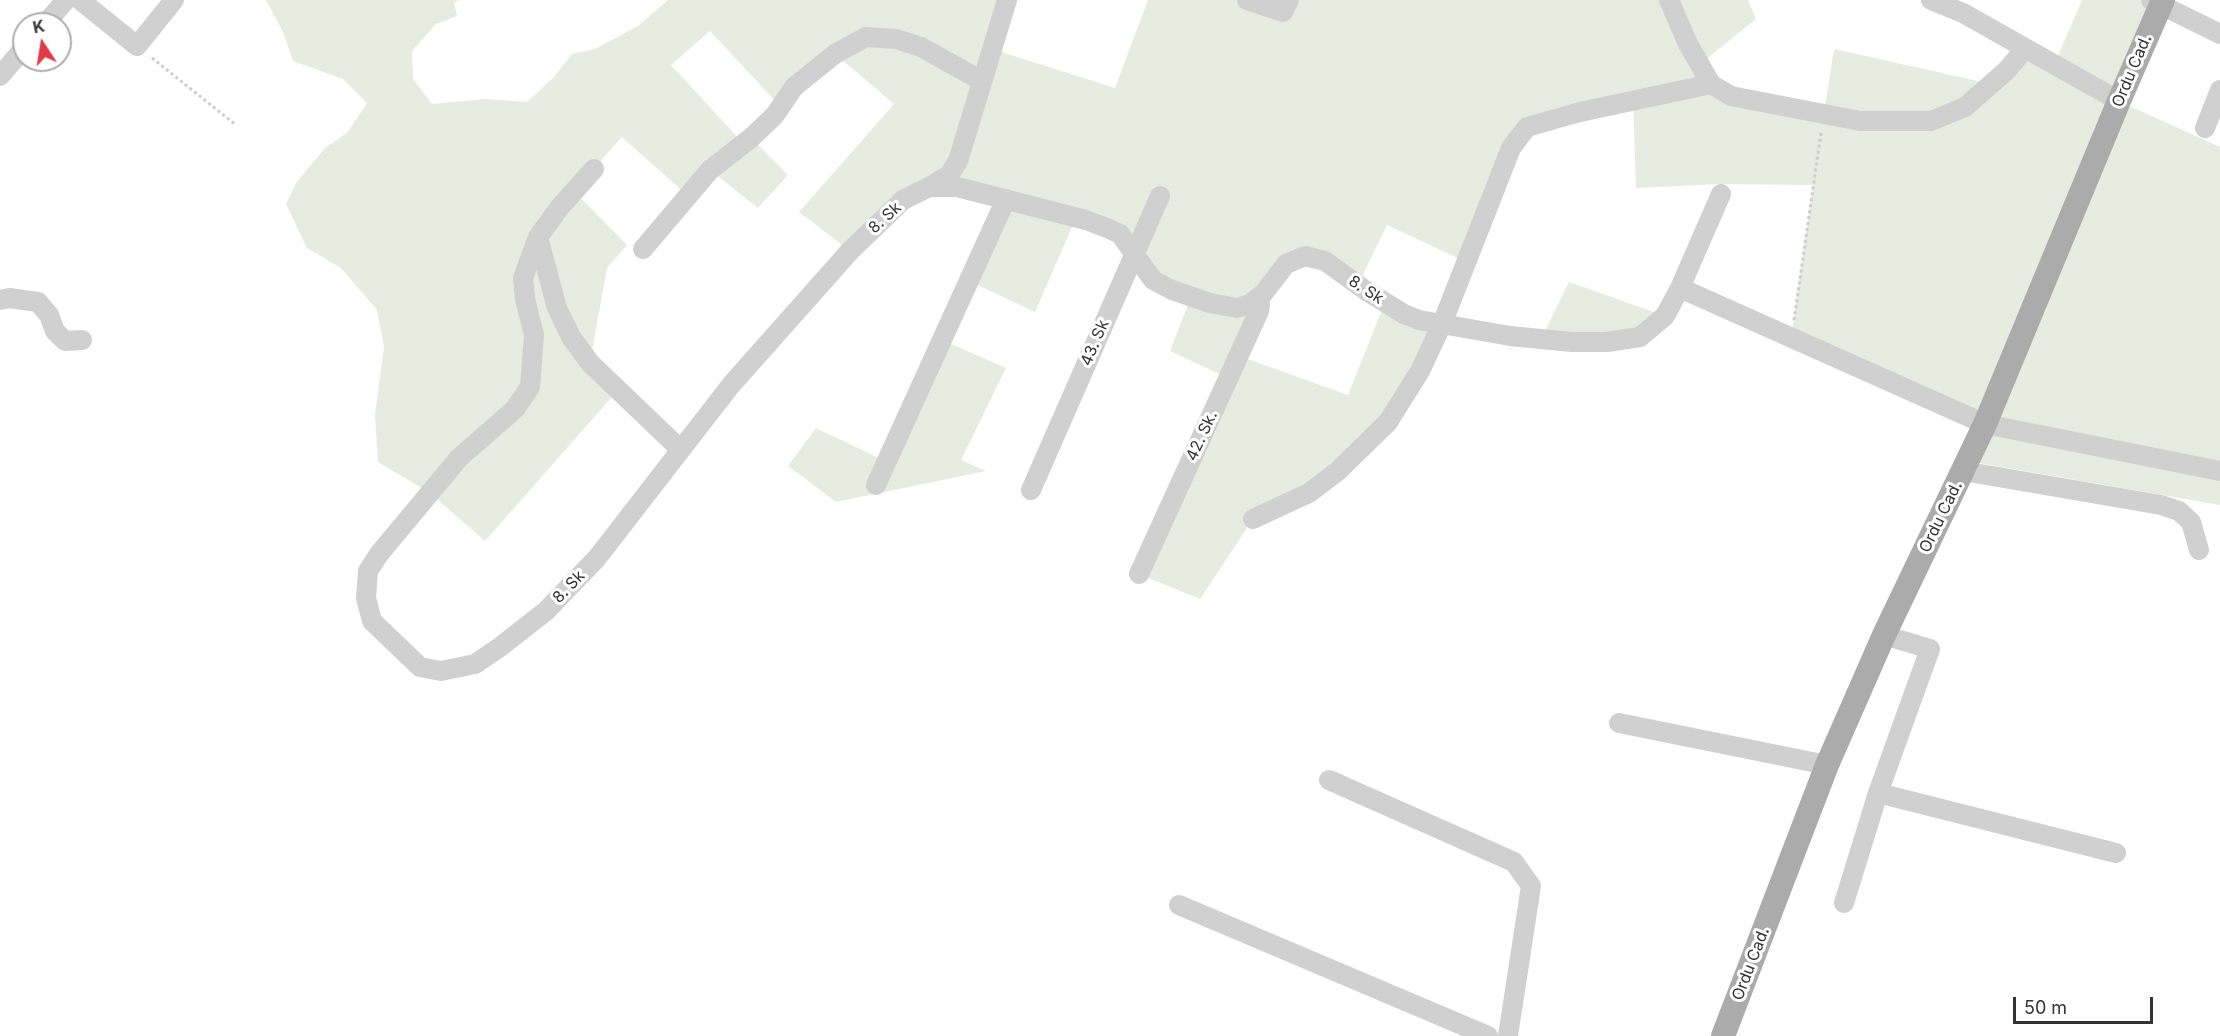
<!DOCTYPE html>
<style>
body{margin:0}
#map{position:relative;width:2220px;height:1036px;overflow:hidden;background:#fff;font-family:Inter,sans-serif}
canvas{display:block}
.north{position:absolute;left:12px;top:12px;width:60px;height:60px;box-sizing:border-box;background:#fff;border:2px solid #adadad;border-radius:50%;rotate:348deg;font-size:16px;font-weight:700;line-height:24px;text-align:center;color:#333}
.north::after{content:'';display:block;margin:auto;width:21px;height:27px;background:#e63946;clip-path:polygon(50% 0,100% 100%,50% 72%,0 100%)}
.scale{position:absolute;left:2013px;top:997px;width:140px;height:27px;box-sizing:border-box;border:3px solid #333;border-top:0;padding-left:8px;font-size:18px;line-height:21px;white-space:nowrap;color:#333;-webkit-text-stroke:4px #fff;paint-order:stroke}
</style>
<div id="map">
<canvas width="2220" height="1036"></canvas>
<div class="north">K</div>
<div class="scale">50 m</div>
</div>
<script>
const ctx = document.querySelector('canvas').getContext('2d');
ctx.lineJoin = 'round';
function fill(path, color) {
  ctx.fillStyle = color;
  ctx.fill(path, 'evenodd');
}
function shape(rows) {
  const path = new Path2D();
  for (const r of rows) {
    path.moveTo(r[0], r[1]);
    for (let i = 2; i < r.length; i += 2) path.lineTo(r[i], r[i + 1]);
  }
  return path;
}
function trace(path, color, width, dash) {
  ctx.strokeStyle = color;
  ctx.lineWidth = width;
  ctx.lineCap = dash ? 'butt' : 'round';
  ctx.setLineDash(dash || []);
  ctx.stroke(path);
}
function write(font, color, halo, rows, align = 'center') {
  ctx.font = font + ' Inter,sans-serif';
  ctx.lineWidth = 6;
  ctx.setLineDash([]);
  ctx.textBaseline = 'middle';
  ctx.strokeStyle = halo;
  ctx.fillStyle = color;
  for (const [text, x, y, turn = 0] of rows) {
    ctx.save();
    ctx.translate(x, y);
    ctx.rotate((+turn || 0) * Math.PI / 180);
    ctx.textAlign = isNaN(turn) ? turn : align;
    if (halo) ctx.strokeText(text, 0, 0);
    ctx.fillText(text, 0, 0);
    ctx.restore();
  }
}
fill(shape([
 [266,0,459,0,454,2,457,16,436,24,412,51,413,79,432,104,486,99,527,102,553,78,572,54,595,49,638,26,668,0,1007,0,992,49,1115,88,1148,0,1748,0,1756,19,1700,64,1711,84,1824,113,1834,49,1991,84,2025,49,2054,65,2082,0,2151,0,2119,101,2220,147,2220,505,1967,461,1985,425,1791,338,1813,185,1719,184,1636,188,1633,101,1526,127,1466,262,1387,225,1358,285,1325,261,1286,264,1239,356,1348,395,1385,302,1442,324,1420,371,1338,471,1253,519,1200,599,1139,574,1228,378,1170,351,1191,297,1172,290,1131,248,1076,218,1035,312,969,281,1006,199,929,187,850,251,799,212,894,104,835,54,781,107,710,31,671,65,743,143,751,138,788,175,758,208,710,170,688,196,622,137,574,191,627,245,607,268,590,362,619,389,485,541,430,493,378,462,375,414,384,347,377,310,341,268,307,248,286,204,296,183,325,148,348,132,367,103,343,79,293,61,283,32],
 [1569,282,1665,316,1640,337,1541,339],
 [942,340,1006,368,961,460,986,471,836,502,788,466,816,428,887,462]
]), '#e6ecdf');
trace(shape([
 [152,58,236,125],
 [1794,320,1821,133]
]), '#cdcdcd', 3, [3, 3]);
trace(shape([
 [80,0,137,46,174,0],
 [1247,0,1283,12,1289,0],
 [1669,0,1688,44,1711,84,1731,96,1860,121,1931,121,1965,107,2006,71,2025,49],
 [1931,0,1963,13,2119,101],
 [2151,0,2220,34],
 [45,24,66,0],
 [0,76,24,48],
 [2205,128,2220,90],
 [594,169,560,207,538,237,523,278,525,299,534,335,530,387,515,409,459,458,379,554,368,571,366,598,372,621,420,667,441,671,475,664,500,647,546,611,597,558,731,385,850,251,903,200,929,187,957,187,1086,220,1107,228,1120,234,1153,280,1172,290,1210,303,1237,308,1250,304,1263,294,1286,264,1305,256,1325,261,1365,290,1404,314,1419,320,1510,336,1572,342,1607,342,1640,337,1665,316,1680,288,1721,194],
 [929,187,949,175,958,161,1007,0],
 [538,237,557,308,571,337,590,363,680,449],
 [643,249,710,170,751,138,775,115,794,87,835,54,866,37,896,39,921,47,982,81],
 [1680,288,1985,424,2220,471],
 [0,300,9,298,38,302,49,315,55,331,65,341,82,340],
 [1963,471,2161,505,2179,511,2191,522,2199,550],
 [876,485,1006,199],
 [1031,490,1160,196],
 [1253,519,1309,493,1338,471,1388,422,1420,371,1442,324,1511,148,1527,127,1580,112,1711,84],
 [1139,574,1259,311,1260,304,1257,299],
 [1619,723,1827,765],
 [1329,780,1514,862,1531,886,1508,1036],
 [1878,793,2116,853],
 [1844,903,1878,793,1930,649,1884,635],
 [1179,905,1488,1036]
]), '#d0d0d0', 20);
trace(shape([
 [1723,1036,1827,765,1884,635,1985,424,2119,101,2163,0]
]), '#ababab', 24);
write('16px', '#333', '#fff', [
 ["Ordu Cad.",2132,71,-67],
 ["8. Sk",885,218,-43],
 ["8. Sk",1366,290,33],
 ["43. Sk",1095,343,-67],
 ["42. Sk.",1202,436,-65],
 ["Ordu Cad.",1941,517,-64],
 ["8. Sk",569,587,-46],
 ["Ordu Cad.",1751,964,-69]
]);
</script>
